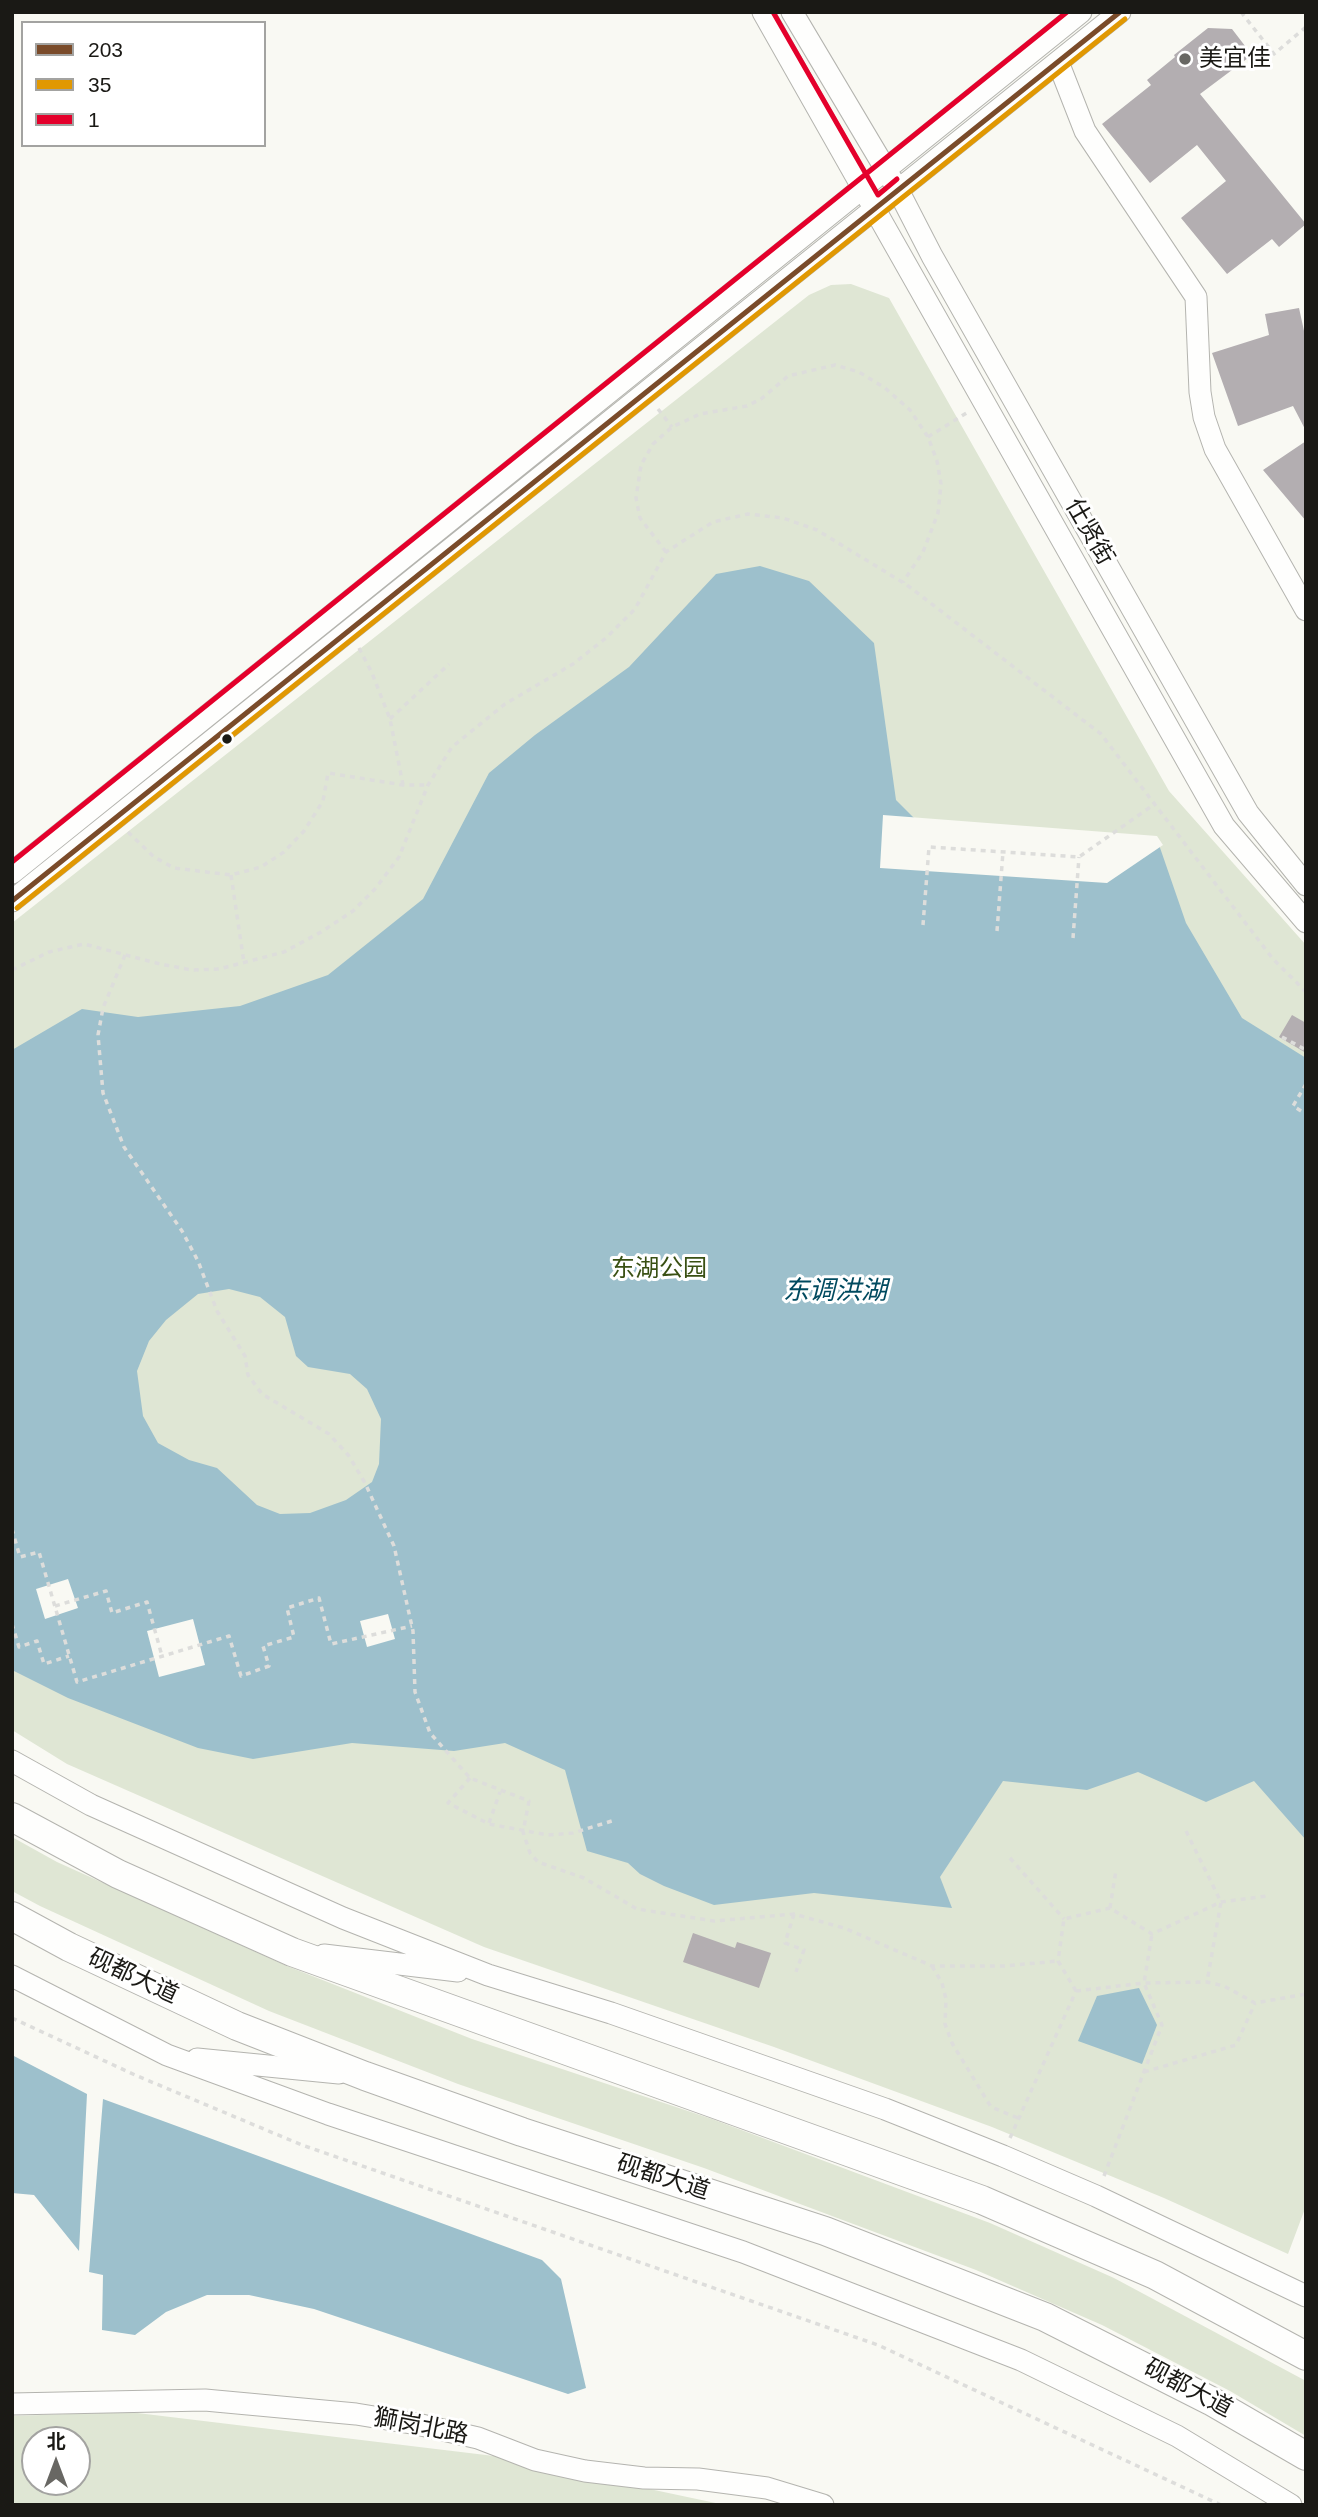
<!DOCTYPE html>
<meta charset="utf-8">
<style>
body{margin:0}
#map{position:relative;width:1318px;height:2517px;overflow:hidden;background:#f9f9f3;font-family:Arial,"Noto Sans SC",sans-serif}
canvas{display:block}
.frame{position:absolute;inset:0;border:14px solid #1a1915;pointer-events:none}
.legend{position:absolute;left:21px;top:21px;width:245px;height:126px;box-sizing:border-box;background:#fff;border:2px solid #a3a3a1;margin:0;padding:9px 12px;list-style:none;font-size:21px;color:#1a1915}
.legend li{display:flex;align-items:center;gap:14px;height:35px}
.legend b{width:35px;border:2px solid #a3a3a1}
.north{position:absolute;left:21px;top:2426px;width:70px;height:70px;box-sizing:border-box;background:#fff;border:2px solid #a3a3a1;border-radius:50%;rotate:0deg;font-size:19px;font-weight:700;line-height:28px;text-align:center;color:#1a1915}
.north::after{content:'';display:block;margin:auto;width:24px;height:32px;background:#686763;clip-path:polygon(50% 0,100% 100%,50% 72%,0 100%)}
</style>
<div id="map">
<canvas width="1318" height="2517"></canvas>
<div class="frame"></div>
<ul class="legend">
<li><b style="height:9px;background:#7a4b2a"></b>203</li>
<li><b style="height:9px;background:#e19802"></b>35</li>
<li><b style="height:9px;background:#e4002b"></b>1</li>
</ul>
<div class="north">北</div>
</div>
<script>
const ctx = document.querySelector('canvas').getContext('2d');
ctx.lineJoin = 'round';
function fill(path, color) {
  ctx.fillStyle = color;
  ctx.fill(path, 'evenodd');
}
function shape(rows) {
  const path = new Path2D();
  for (const r of rows) {
    path.moveTo(r[0], r[1]);
    for (let i = 2; i < r.length; i += 2) path.lineTo(r[i], r[i + 1]);
  }
  return path;
}
function trace(path, color, width, dash) {
  ctx.strokeStyle = color;
  ctx.lineWidth = width;
  ctx.lineCap = dash ? 'butt' : 'round';
  ctx.setLineDash(dash || []);
  ctx.stroke(path);
}
function write(font, color, halo, rows, align = 'center') {
  ctx.font = font + ' Arial,"Noto Sans SC",sans-serif';
  ctx.lineWidth = 6;
  ctx.setLineDash([]);
  ctx.textBaseline = 'middle';
  ctx.strokeStyle = halo;
  ctx.fillStyle = color;
  for (const [text, x, y, turn = 0] of rows) {
    ctx.save();
    ctx.translate(x, y);
    ctx.rotate((+turn || 0) * Math.PI / 180);
    ctx.textAlign = isNaN(turn) ? turn : align;
    if (halo) ctx.strokeText(text, 0, 0);
    ctx.fillText(text, 0, 0);
    ctx.restore();
  }
}
fill(shape([
 [851,284,889,298,1169,791,1306,945,1306,2206,1288,2254,1164,2198,992,2127,774,2047,484,1947,67,1764,12,1730,12,923,809,295,831,285],
 [12,1837,57,1862,287,1966,472,2039,712,2119,990,2223,1114,2278,1306,2381,1306,2436,1230,2391,1102,2325,976,2270,704,2168,458,2084,269,2011,40,1906,12,1891],
 [129,2412,494,2456,725,2505,12,2505,12,2416],
 [35,2440,77,2440,77,2482,35,2482]
]), '#dfe6d4');
fill(shape([
 [760,566,809,581,874,643,896,800,920,824,1157,839,1186,923,1242,1018,1306,1058,1306,1840,1254,1781,1206,1802,1138,1772,1087,1790,1003,1781,940,1877,952,1908,814,1893,714,1905,664,1886,640,1874,628,1863,587,1851,565,1770,505,1743,454,1751,352,1743,253,1759,198,1748,68,1698,12,1670,12,1050,82,1009,138,1017,240,1006,328,975,423,899,489,773,535,735,629,667,716,574],
 [229,1289,260,1297,285,1317,296,1356,308,1367,350,1374,367,1389,381,1419,379,1464,372,1482,346,1500,310,1513,280,1514,257,1505,217,1468,189,1460,158,1443,143,1416,137,1371,149,1341,166,1320,198,1294],
 [1139,1988,1157,2025,1142,2064,1078,2041,1097,1996],
 [12,2055,87,2094,79,2251,34,2195,12,2193],
 [103,2099,542,2260,561,2279,586,2388,568,2394,314,2309,249,2295,207,2295,166,2312,135,2335,102,2330,103,2275,89,2272]
]), '#9dc0cc');
fill(shape([
 [883,815,1157,836,1163,845,1107,883,880,868],
 [68,1579,78,1608,45,1619,36,1589],
 [388,1614,395,1639,367,1647,360,1621],
 [193,1619,205,1665,159,1677,147,1631]
]), '#f9f9f3');
fill(shape([
 [1208,28,1232,29,1252,55,1200,94,1306,224,1279,247,1272,239,1227,274,1181,218,1226,181,1197,145,1150,183,1102,124,1151,85,1147,80,1175,57,1174,55],
 [1299,308,1306,340,1306,431,1293,406,1238,426,1212,353,1269,335,1265,314],
 [1306,441,1306,521,1263,470],
 [1292,1015,1306,1023,1306,1053,1279,1037],
 [693,1933,735,1948,737,1942,771,1953,759,1988,683,1962]
]), '#b3aeb1');
const minor = shape([
 [763,12,1224,826,1306,922],
 [792,12,898,190,932,256,1248,813,1306,885],
 [1058,62,1085,131,1196,297,1200,392,1204,417,1215,449,1306,610],
 [12,873,1081,12],
 [12,901,1120,12],
 [12,1761,91,1805,343,1918,488,1975,611,2013,885,2109,1003,2156,1096,2196,1306,2296],
 [324,1955,458,1971],
 [12,1976,167,2055,328,2114,743,2252,1021,2360,1177,2436,1291,2505],
 [197,2059,339,2073],
 [12,2404,205,2400,356,2414,417,2424,478,2438,535,2460,585,2471,644,2478,698,2479,767,2488,823,2505]
]);
const major = shape([
 [12,1817,118,1874,292,1952,982,2200,1155,2275,1306,2356],
 [12,1916,69,1947,237,2026,365,2076,522,2132,825,2231,1045,2317,1211,2401,1306,2456]
]);
trace(minor, '#b4b4af', 23);
trace(major, '#b4b4af', 30);
trace(shape([
 [1241,12,1274,54,1306,27],
 [658,409,672,427],
 [928,437,968,412],
 [666,552,640,518,636,498,641,465,653,444,672,427,700,414,747,406,761,399,788,376,835,365,859,372,885,388,910,410,928,437,937,461,941,484,938,513,923,552,903,582],
 [359,648,372,673,390,719,403,785],
 [390,719,449,664],
 [128,832,154,857,174,868,231,875,261,867,284,852,304,831,323,801,328,773,403,785,428,785],
 [231,875,244,963],
 [923,925,929,847,1079,857,1156,803],
 [997,931,1003,852],
 [1073,938,1079,857],
 [125,955,103,1008,98,1035,103,1093,124,1147,182,1231,198,1261,217,1311,245,1356,248,1375,262,1394,329,1434,349,1456,365,1483,394,1546,413,1631,415,1692,430,1733,470,1778,529,1801,523,1832,530,1853,538,1862,584,1878,637,1909,714,1921,794,1914,844,1928,932,1966,1004,1966,1058,1961],
 [12,970,49,952,84,944,160,964,192,970,219,969,284,952,321,932,353,911,375,889,399,857,428,785,452,747,505,704,573,664,606,638,635,609,666,552,713,522,748,514,783,518,817,530,907,585,1101,734,1273,959,1306,992],
 [1282,1037,1306,1050],
 [1306,1084,1293,1106,1306,1114],
 [12,1529,20,1557,39,1552,77,1682,229,1636,241,1676,269,1666,263,1646,294,1637,287,1608,319,1598,331,1644,412,1626],
 [55,1606,106,1591,112,1613,147,1602,162,1656],
 [12,1624,19,1647,37,1641,44,1664,69,1656],
 [470,1778,448,1803,489,1824,548,1835,573,1833,615,1820],
 [489,1823,500,1792],
 [1186,1831,1221,1902,1207,1982],
 [1010,1858,1064,1919],
 [1110,1908,1116,1870],
 [794,1914,785,1943,804,1950,796,1972],
 [932,1966,942,1983,946,1999,945,2024,952,2043,991,2107,1018,2118],
 [1076,1991,1058,1961,1064,1919,1110,1908,1152,1934,1221,1902,1267,1896],
 [1076,1991,1144,1983,1207,1982,1224,1986,1255,2003,1306,1994],
 [12,2018,135,2075,302,2145,878,2345,1221,2505],
 [1144,2072,1236,2045,1255,2003],
 [1010,2138,1076,1991],
 [1104,2176,1162,2025,1144,1983,1152,1934]
]), '#dddddb', 3.5, [5, 5]);
trace(minor, '#fefefd', 21);
trace(major, '#fefefd', 28);
trace(shape([
 [12,901,1120,12]
]), '#7a4b2a', 5);
trace(shape([
 [17,908,1125,19]
]), '#e19802', 5);
trace(shape([
 [773,12,878,195,897,179],
 [12,862,1067,12]
]), '#e4002b', 5);
for (const [x, y, r, color] of [
 [1185,59,7,"#686763"],
 [227,739,6,"#1a1915"]
]) {
  const dot = new Path2D();
  dot.arc(x, y, r, 0, 2 * Math.PI);
  ctx.fillStyle = color;
  ctx.fill(dot);
  trace(dot, '#fff', 2.5);
}
write('24px', '#1a1915', '#fff', [
 ["美宜佳",1199,59]
], 'left');
write('24px', '#1a1915', '#fff', [
 ["仕贤街",1089,532,60],
 ["砚都大道",133,1977,25],
 ["砚都大道",663,2178,18],
 ["砚都大道",1188,2389,28],
 ["獅岗北路",421,2427,11]
]);
write('24px', '#395013', '#fff', [
 ["东湖公园",659,1269]
]);
write('italic 26px', '#004a5f', '#fff', [
 ["东调洪湖",835,1292]
]);
</script>
